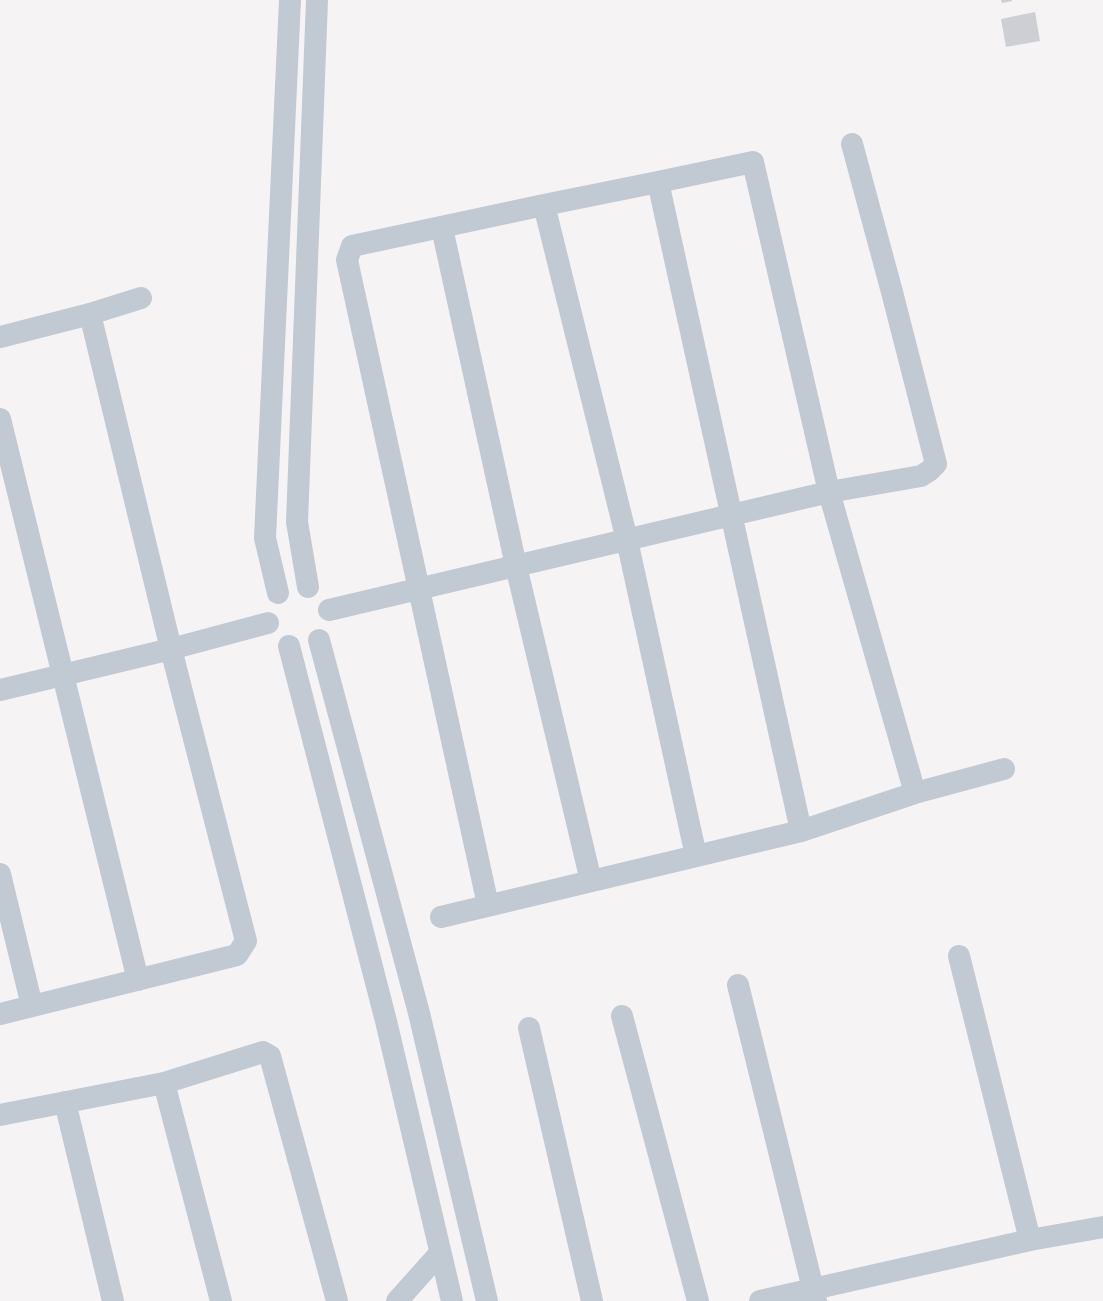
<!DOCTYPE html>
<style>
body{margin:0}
canvas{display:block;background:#f5f3f3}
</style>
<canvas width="1103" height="1301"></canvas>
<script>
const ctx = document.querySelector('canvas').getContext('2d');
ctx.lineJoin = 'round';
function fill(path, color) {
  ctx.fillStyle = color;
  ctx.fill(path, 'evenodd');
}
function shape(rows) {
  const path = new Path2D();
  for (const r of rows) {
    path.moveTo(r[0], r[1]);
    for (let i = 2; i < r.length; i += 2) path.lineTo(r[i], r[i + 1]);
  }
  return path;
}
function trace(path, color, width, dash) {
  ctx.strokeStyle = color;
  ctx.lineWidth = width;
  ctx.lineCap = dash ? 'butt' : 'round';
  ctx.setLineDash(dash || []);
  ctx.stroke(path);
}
fill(shape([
 [1001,0,1012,0,1012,1,1002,3],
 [1035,12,1040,41,1006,47,1001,19]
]), '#cdcfd5');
trace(shape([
 [658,182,753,162,829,492,915,793],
 [544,205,627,540,696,856],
 [442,228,516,566,591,881],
 [0,337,90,314,141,298],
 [0,419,138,980],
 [308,587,297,522,317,0],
 [278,593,265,538,290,0],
 [329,610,829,492,921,476,929,471,936,464,892,292,852,144],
 [319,640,419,1013,487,1301],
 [289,646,386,1021,452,1301],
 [0,690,171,649,268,623],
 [0,874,32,1006],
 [488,905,347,260,352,246,544,205,658,182,801,831],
 [441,917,801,831,915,793,1004,769],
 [959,956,1030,1240],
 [738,985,816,1301],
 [0,1014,237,955,246,941,171,649,90,314],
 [622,1016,698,1301],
 [529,1028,592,1301],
 [164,1083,221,1301],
 [65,1102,113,1301],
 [0,1115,164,1083,263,1052,270,1056,337,1301],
 [397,1301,440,1253],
 [760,1301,1030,1240,1103,1227]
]), '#c1cad2', 22);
</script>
